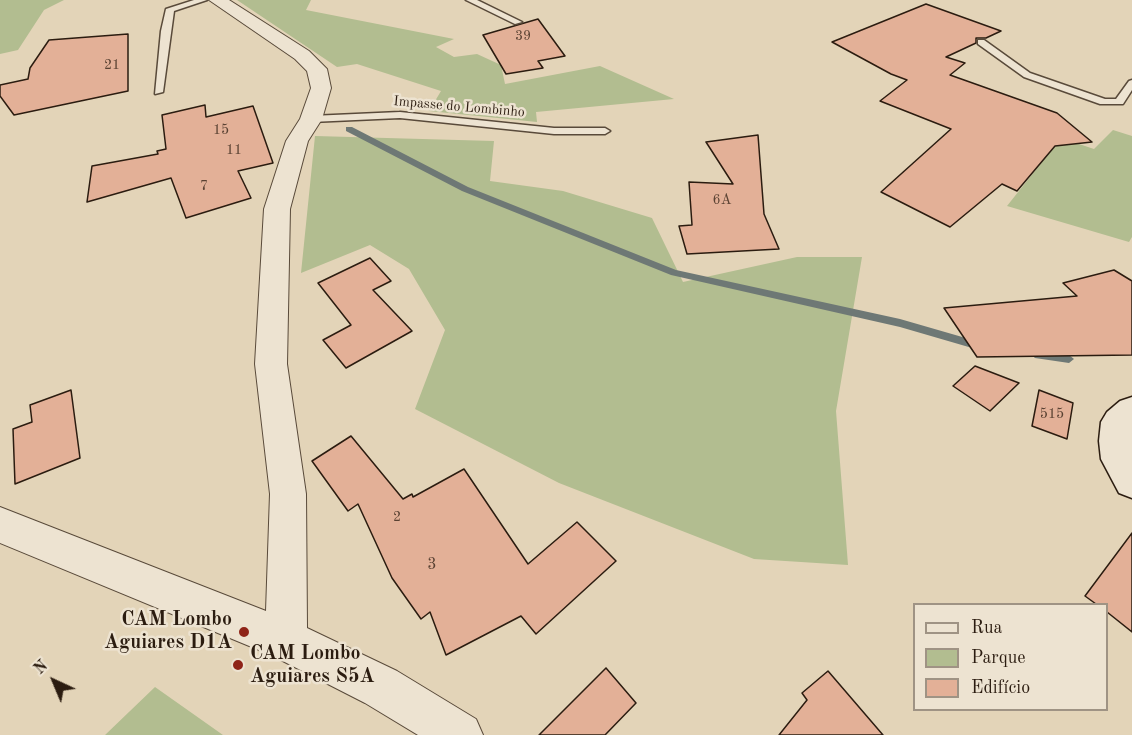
<!DOCTYPE html>
<meta charset="utf-8">
<style>
body{margin:0}
#map{position:relative;width:1132px;height:735px;overflow:hidden;background:#e3d4b8;font-family:"Old Standard TT",serif}
canvas{display:block}
.legend{position:absolute;left:913px;top:603px;width:195px;height:108px;box-sizing:border-box;background:#ede3d1;border:2px solid #9f9384;margin:0;padding:8px 10px;list-style:none;font-size:18px;color:#2b1c10}
.legend li{display:flex;align-items:center;gap:12px;height:30px}
.legend b{width:30px;border:2px solid #9f9384}
.north{position:absolute;left:24px;top:651px;width:60px;height:60px;-webkit-text-stroke:4px #ede3d1;paint-order:stroke;rotate:316deg;font-size:16px;font-weight:700;line-height:24px;text-align:center;color:#2b1c10}
.north::after{content:'';display:block;margin:auto;width:21px;height:27px;background:#2b1c10;clip-path:polygon(50% 0,100% 100%,50% 72%,0 100%)}
</style>
<div id="map">
<canvas width="1132" height="735"></canvas>
<ul class="legend">
<li><b style="height:8px;background:#ede3d1"></b>Rua</li>
<li><b style="height:16px;background:#b2bd90"></b>Parque</li>
<li><b style="height:16px;background:#e3b097"></b>Edifício</li>
</ul>
<div class="north">N</div>
</div>
<script>
const ctx = document.querySelector('canvas').getContext('2d');
ctx.lineJoin = 'round';
function fill(path, color) {
  ctx.fillStyle = color;
  ctx.fill(path, 'evenodd');
}
function shape(rows) {
  const path = new Path2D();
  for (const r of rows) {
    path.moveTo(r[0], r[1]);
    for (let i = 2; i < r.length; i += 2) path.lineTo(r[i], r[i + 1]);
  }
  return path;
}
function trace(path, color, width, dash) {
  ctx.strokeStyle = color;
  ctx.lineWidth = width;
  ctx.lineCap = dash ? 'butt' : 'round';
  ctx.setLineDash(dash || []);
  ctx.stroke(path);
}
function write(font, color, halo, rows, align = 'center') {
  ctx.font = font + ' "Old Standard TT",serif';
  ctx.lineWidth = 5;
  ctx.setLineDash([]);
  ctx.textBaseline = 'middle';
  ctx.strokeStyle = halo;
  ctx.fillStyle = color;
  for (const [text, x, y, turn = 0] of rows) {
    ctx.save();
    ctx.translate(x, y);
    ctx.rotate((+turn || 0) * Math.PI / 180);
    ctx.textAlign = isNaN(turn) ? turn : align;
    if (halo) ctx.strokeText(text, 0, 0);
    ctx.fillText(text, 0, 0);
    ctx.restore();
  }
}
fill(shape([
 [0,0,64,0,44,10,18,50,0,54],
 [237,0,311,0,306,10,454,39,436,47,454,57,477,54,501,65,505,84,600,66,674,99,536,112,537,122,429,111,441,91,357,64,337,67],
 [1113,130,1132,136,1132,237,1129,242,1007,206,1061,138,1094,149],
 [315,136,494,141,490,181,563,191,652,218,683,282,797,257,862,257,836,411,848,565,754,559,559,483,415,409,445,330,409,269,370,245,301,273],
 [155,687,223,735,105,735]
]), '#b2bd90');
fill(shape([
 [346,127,352,127,468,187,676,270,900,319,983,343,984,346,979,350,900,327,671,275,462,191,346,131,346,127],
 [1035,350,1069,355,1074,359,1069,363,1035,358,1030,354,1035,350]
]), '#6e7875');
const building = shape([
 [926,4,1001,31,986,38,976,38,976,43,946,57,965,63,950,75,1057,113,1092,142,1055,146,1017,191,1002,184,950,227,881,192,951,129,880,101,907,80,891,74,832,42,926,4],
 [538,19,565,56,538,61,543,68,506,74,483,35,538,19],
 [128,34,128,91,14,115,0,96,0,85,28,79,30,68,49,40,128,34],
 [205,105,206,117,253,106,273,163,238,171,251,198,186,218,171,178,87,202,92,166,158,154,157,151,166,149,162,115,205,105],
 [758,135,764,214,779,249,687,254,679,226,692,225,689,182,733,184,706,142,758,135],
 [370,258,391,281,373,290,412,331,346,368,323,340,351,325,318,283,370,258],
 [1114,270,1132,281,1132,355,977,357,944,308,1077,296,1063,283,1114,270],
 [975,366,1019,383,990,411,953,386,975,366],
 [71,390,80,458,15,484,13,429,32,422,30,405,71,390],
 [1039,390,1073,403,1067,439,1032,426,1039,390],
 [351,436,403,499,412,494,413,497,464,469,528,564,577,522,616,561,536,634,521,616,446,655,430,612,421,619,392,578,358,504,348,511,312,461,351,436],
 [1132,533,1132,632,1107,612,1107,604,1096,604,1085,596,1132,533],
 [606,668,636,703,605,735,539,735,606,668],
 [828,671,883,735,779,735,807,700,802,693,828,671]
]);
fill(building, '#e3b097');
trace(building, '#2b1c10', 1.5);
const lane = shape([
 [194,0,207,0,174,11,163,92,155,94,161,31,166,9,194,0],
 [466,0,477,0,522,22,515,24,466,0],
 [978,40,984,40,1030,73,1105,99,1116,99,1129,81,1132,80,1132,90,1123,104,1100,104,1024,77,978,44,978,40],
 [400,112,554,128,605,128,610,131,605,134,554,134,400,118,311,122,306,119,311,116,400,112]
]);
const street = shape([
 [209,0,229,0,309,51,327,69,331,88,322,119,308,141,290,209,287,364,306,494,307,628,397,671,476,719,483,735,418,735,365,703,271,655,0,543,0,507,266,611,270,494,255,364,264,209,286,141,300,119,311,88,307,71,295,59,209,0]
]);
const secondary = shape([
 [1132,397,1132,498,1119,493,1101,459,1099,441,1101,422,1107,412,1120,401,1132,397]
]);
trace(lane, '#594a3a', 3);
trace(street, '#594a3a', 2);
trace(secondary, '#2b1c10', 3);
fill(lane, '#ede3d1');
fill(street, '#ede3d1');
fill(secondary, '#ede3d1');
for (const [x, y, r, color] of [
 [244,632,6,"#8f2418"],
 [238,665,6,"#8f2418"]
]) {
  const dot = new Path2D();
  dot.arc(x, y, r, 0, 2 * Math.PI);
  ctx.fillStyle = color;
  ctx.fill(dot);
  trace(dot, '#ede3d1', 2);
}
write('14px', '#594132', null, [
 ["39",523,36],
 ["21",112,65],
 ["15",221,130],
 ["11",234,150],
 ["7",204,186],
 ["6A",722,200],
 ["515",1052,414],
 ["2",397,517]
]);
write('14px', '#2b1c10', '#ede3d1', [
 ["Impasse do Lombinho",459,107,5]
]);
write('16px', '#594132', null, [
 ["3",432,565]
]);
write('bold 20px', '#2b1c10', '#ede3d1', [
 ["CAM Lombo",232,620],
 ["Aguiares D1A",232,643],
 ["CAM Lombo",250,654,"left"],
 ["Aguiares S5A",250,677,"left"]
], 'right');
</script>
